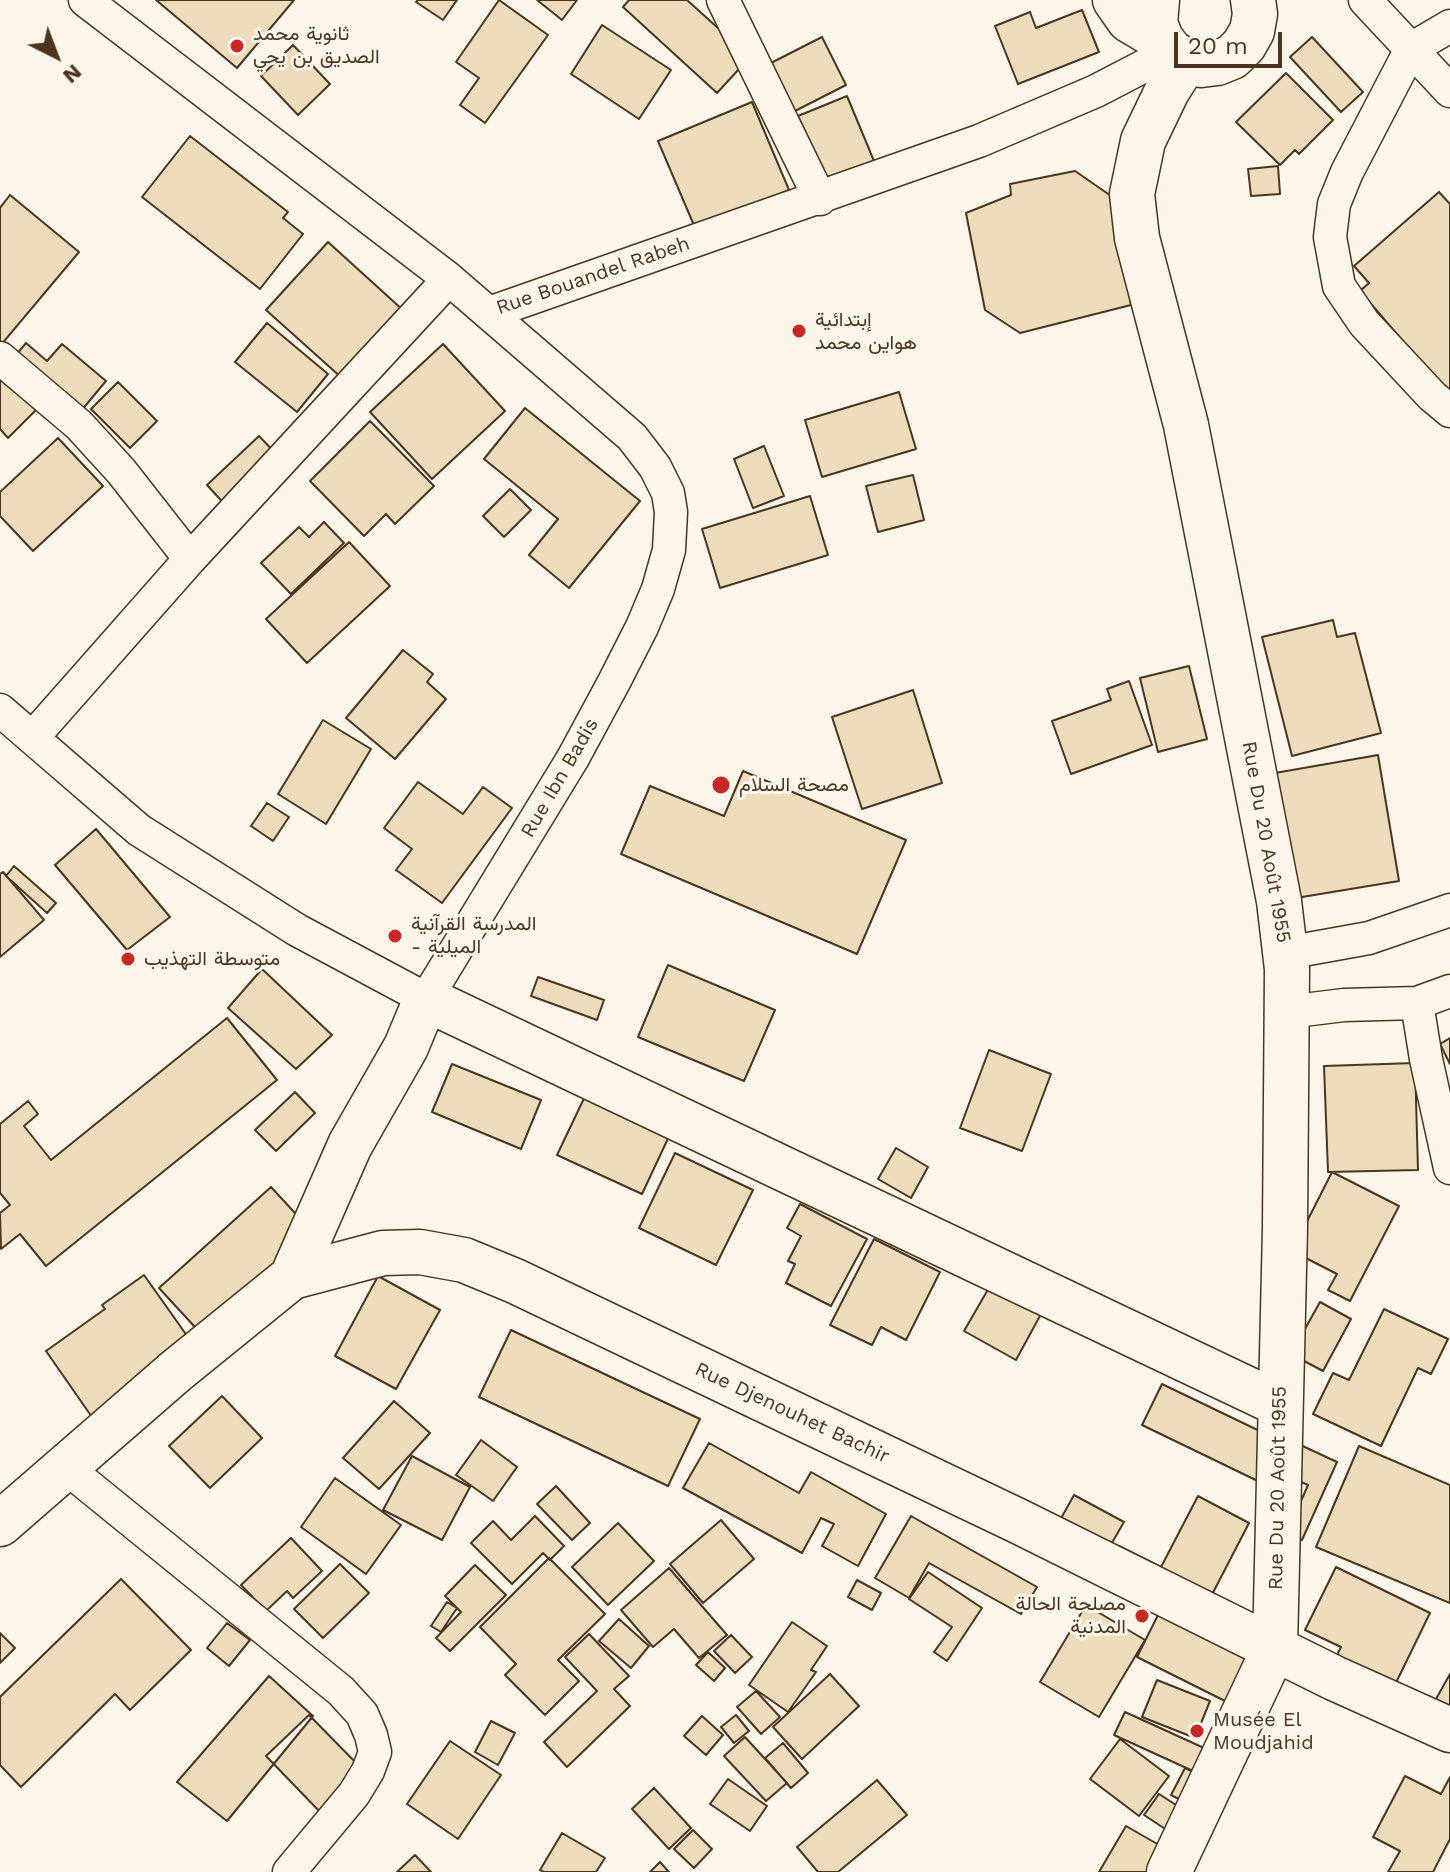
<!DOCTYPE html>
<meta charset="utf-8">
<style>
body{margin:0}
#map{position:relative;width:1450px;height:1872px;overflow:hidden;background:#fbf6e9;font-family:"Work Sans",sans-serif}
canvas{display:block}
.north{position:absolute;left:16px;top:16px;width:80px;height:80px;-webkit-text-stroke:6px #fbf6e9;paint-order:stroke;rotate:138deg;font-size:22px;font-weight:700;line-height:32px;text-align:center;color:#4a3520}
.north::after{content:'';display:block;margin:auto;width:28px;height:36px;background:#4a3520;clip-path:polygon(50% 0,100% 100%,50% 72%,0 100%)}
.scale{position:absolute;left:1174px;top:32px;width:108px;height:36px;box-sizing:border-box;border:4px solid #4a3520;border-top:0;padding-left:10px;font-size:24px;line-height:28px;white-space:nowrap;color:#4a3520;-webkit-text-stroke:6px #fbf6e9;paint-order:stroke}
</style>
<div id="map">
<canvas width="1450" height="1872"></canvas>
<div class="north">N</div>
<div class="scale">20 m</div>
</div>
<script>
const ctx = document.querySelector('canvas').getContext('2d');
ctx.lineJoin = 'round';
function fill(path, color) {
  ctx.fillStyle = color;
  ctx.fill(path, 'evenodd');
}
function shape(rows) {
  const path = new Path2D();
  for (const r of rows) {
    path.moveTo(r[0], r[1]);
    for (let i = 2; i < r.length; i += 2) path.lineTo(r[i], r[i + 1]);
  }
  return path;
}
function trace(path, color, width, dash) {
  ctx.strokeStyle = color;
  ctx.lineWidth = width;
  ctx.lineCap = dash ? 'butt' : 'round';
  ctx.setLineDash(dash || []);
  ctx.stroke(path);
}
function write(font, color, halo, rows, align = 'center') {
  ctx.font = font + ' "Work Sans",Vazirmatn,sans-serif';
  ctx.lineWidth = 6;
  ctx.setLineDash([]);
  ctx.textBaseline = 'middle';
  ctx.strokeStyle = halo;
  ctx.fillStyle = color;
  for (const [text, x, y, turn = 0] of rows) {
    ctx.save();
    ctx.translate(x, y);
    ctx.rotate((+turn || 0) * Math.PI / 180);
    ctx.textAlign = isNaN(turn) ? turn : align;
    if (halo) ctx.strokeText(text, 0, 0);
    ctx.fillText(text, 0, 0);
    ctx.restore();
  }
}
const building = shape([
 [156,0,294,0,237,68,156,0],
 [418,0,457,0,443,20,416,2,418,0],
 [499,0,548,35,485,123,460,105,479,78,456,62,499,0],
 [537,0,577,0,562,20,537,0],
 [629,0,687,0,750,57,717,93,623,7,629,0],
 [1082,10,1099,52,1018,84,995,26,1030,12,1036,28,1082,10],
 [602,25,671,70,639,119,571,74,602,25],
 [822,37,846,85,793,112,769,64,822,37],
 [1312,37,1363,92,1341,112,1290,57,1312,37],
 [293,45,330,84,298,115,261,76,293,45],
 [1286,73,1333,120,1299,154,1295,150,1280,165,1236,122,1286,73],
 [847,96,874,161,826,182,798,116,847,96],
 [752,102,789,190,696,230,658,141,752,102],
 [190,136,288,212,283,218,303,234,260,289,142,197,190,136],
 [1278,166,1280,194,1251,196,1248,169,1278,166],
 [1075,171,1114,198,1131,305,1020,333,985,310,966,213,1011,195,1010,184,1075,171],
 [1439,192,1450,204,1450,396,1360,291,1369,283,1354,266,1439,192],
 [10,195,79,252,0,346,0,208,10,195],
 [328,242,404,311,343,379,266,310,328,242],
 [267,323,328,374,297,412,235,362,267,323],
 [26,343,47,361,62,344,106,381,81,411,16,355,26,343],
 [443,344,505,411,432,479,370,412,443,344],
 [0,371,37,409,8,438,0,429,0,371],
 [118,382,157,421,130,448,91,409,118,382],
 [899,392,916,449,822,477,805,420,899,392],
 [525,408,640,501,569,588,529,555,558,519,484,459,525,408],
 [370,421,434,486,395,524,386,514,364,536,310,481,370,421],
 [259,436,282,460,230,510,207,485,259,436],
 [58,438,103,486,33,551,0,516,0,492,58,438],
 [764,446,784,496,753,508,734,459,764,446],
 [913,475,924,520,878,532,866,486,913,475],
 [510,489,531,510,504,537,483,516,510,489],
 [810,496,828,555,720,588,702,529,810,496],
 [324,522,344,543,291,594,261,563,299,527,309,537,324,522],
 [349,542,390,586,307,663,266,619,349,542],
 [1333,620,1337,637,1355,633,1381,733,1292,756,1262,637,1333,620],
 [403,650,433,674,427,682,446,699,395,759,346,718,403,650],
 [1189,666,1207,739,1158,752,1140,678,1189,666],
 [1129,681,1152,745,1071,774,1052,721,1111,700,1107,689,1129,681],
 [913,690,942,783,862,809,832,717,913,690],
 [323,720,371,749,326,824,278,794,323,720],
 [1378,755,1399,881,1296,898,1275,773,1378,755],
 [743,771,906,840,857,954,621,854,650,786,724,816,743,771],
 [418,782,463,814,483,787,512,808,442,903,396,870,412,849,384,828,418,782],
 [267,803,289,817,273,841,251,826,267,803],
 [96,829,170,917,127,950,55,865,96,829],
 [14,866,56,903,47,913,6,876,14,866],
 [3,872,44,920,0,957,0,874,3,872],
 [668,965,775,1010,744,1081,638,1037,668,965],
 [262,969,332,1035,296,1069,228,1008,262,969],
 [538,977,604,1000,597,1020,531,996,538,977],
 [227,1018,277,1080,46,1266,20,1234,1,1249,0,1213,10,1205,0,1193,0,1124,28,1101,38,1114,24,1126,51,1160,227,1018],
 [1450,1038,1450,1064,1440,1044,1450,1038],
 [989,1050,1051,1074,1022,1151,960,1128,989,1050],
 [1415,1063,1418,1170,1328,1172,1324,1066,1415,1063],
 [452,1064,541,1100,521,1149,432,1112,452,1064],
 [588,1090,672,1130,642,1194,557,1155,588,1090],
 [295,1092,315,1113,276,1151,255,1130,295,1092],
 [896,1148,928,1167,911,1198,878,1179,896,1148],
 [675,1153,753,1190,716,1265,639,1228,675,1153],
 [1332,1172,1399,1206,1350,1301,1328,1290,1337,1274,1292,1251,1332,1172],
 [271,1187,318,1238,206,1339,159,1288,271,1187],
 [800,1204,867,1239,831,1306,786,1283,795,1264,788,1261,801,1236,787,1228,800,1204],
 [874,1239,940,1272,906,1340,881,1327,872,1345,830,1325,874,1239],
 [144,1275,195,1347,94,1420,46,1351,105,1309,102,1305,144,1275],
 [378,1276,440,1310,396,1389,335,1356,378,1276],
 [990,1286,1041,1314,1016,1360,964,1331,990,1286],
 [1320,1302,1351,1319,1323,1371,1291,1354,1320,1302],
 [1384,1309,1448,1339,1431,1374,1418,1368,1381,1446,1313,1414,1333,1373,1349,1380,1384,1309],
 [511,1330,700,1419,668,1486,479,1397,511,1330],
 [1162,1384,1268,1435,1264,1484,1142,1425,1162,1384],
 [222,1396,262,1438,210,1488,169,1446,222,1396],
 [394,1401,430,1433,379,1489,343,1458,394,1401],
 [481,1440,517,1467,493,1501,456,1475,481,1440],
 [1294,1442,1337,1462,1302,1540,1287,1533,1308,1485,1280,1473,1294,1442],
 [709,1443,799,1493,811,1472,886,1514,858,1566,822,1546,834,1524,821,1518,802,1553,683,1488,709,1443],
 [1359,1446,1450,1485,1450,1603,1316,1547,1359,1446],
 [412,1456,470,1487,442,1540,383,1510,412,1456],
 [335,1478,401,1525,366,1574,301,1527,335,1478],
 [556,1486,590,1523,572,1540,537,1504,556,1486],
 [1074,1495,1124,1522,1098,1567,1049,1540,1074,1495],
 [1198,1496,1249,1523,1203,1612,1110,1564,1119,1546,1161,1567,1198,1496],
 [535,1516,564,1546,550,1560,543,1553,512,1584,471,1543,493,1521,511,1540,535,1516],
 [911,1516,1037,1587,1021,1614,929,1563,909,1598,875,1578,911,1516],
 [721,1520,754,1559,703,1603,670,1564,721,1520],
 [618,1523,654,1561,608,1605,572,1567,618,1523],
 [291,1538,322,1571,293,1598,287,1591,266,1611,241,1585,291,1538],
 [549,1558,605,1614,558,1660,579,1681,545,1715,505,1675,516,1664,480,1627,549,1558],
 [340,1564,369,1593,323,1638,294,1609,340,1564],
 [475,1565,506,1595,450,1651,436,1638,461,1612,445,1596,475,1565],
 [1336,1567,1430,1613,1390,1695,1331,1667,1341,1647,1305,1630,1336,1567],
 [669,1568,727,1635,699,1658,674,1629,653,1647,621,1610,669,1568],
 [928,1572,982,1608,947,1661,934,1652,952,1627,909,1599,928,1572],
 [121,1579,191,1650,130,1710,115,1694,21,1787,0,1765,0,1697,121,1579],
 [857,1580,881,1593,872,1610,848,1597,857,1580],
 [447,1602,457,1608,441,1632,431,1626,447,1602],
 [1086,1605,1145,1640,1099,1717,1040,1682,1086,1605],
 [1158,1615,1260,1666,1239,1708,1137,1657,1158,1615],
 [619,1619,649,1646,631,1668,599,1641,619,1619],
 [792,1622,827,1646,811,1670,816,1672,788,1712,749,1685,792,1622],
 [227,1623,250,1640,229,1666,207,1648,227,1623],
 [0,1633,15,1648,0,1663,0,1633],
 [589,1634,629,1676,614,1689,630,1706,567,1767,544,1742,597,1691,565,1657,589,1634],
 [731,1635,752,1657,735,1673,714,1651,731,1635],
 [708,1652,725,1668,714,1681,696,1665,708,1652],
 [830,1674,859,1706,802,1759,773,1727,830,1674],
 [1450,1674,1450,1707,1436,1699,1450,1674],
 [269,1676,313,1716,227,1821,177,1782,269,1676],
 [1157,1680,1210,1701,1195,1738,1142,1717,1157,1680],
 [756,1691,780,1717,761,1734,737,1707,756,1691],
 [1125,1712,1215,1753,1204,1776,1114,1735,1125,1712],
 [309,1715,365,1772,322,1814,266,1756,309,1715],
 [736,1715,749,1731,734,1743,721,1727,736,1715],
 [702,1716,723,1735,706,1755,684,1736,702,1716],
 [491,1721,515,1733,498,1765,475,1752,491,1721],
 [745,1737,787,1783,766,1801,724,1756,745,1737],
 [1120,1739,1169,1776,1139,1816,1090,1779,1120,1739],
 [450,1741,501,1775,458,1839,407,1804,450,1741],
 [783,1743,808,1773,791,1788,765,1758,783,1743],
 [1185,1768,1208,1779,1194,1807,1171,1795,1185,1768],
 [1405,1776,1441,1794,1450,1777,1450,1839,1433,1872,1388,1872,1400,1851,1373,1837,1405,1776],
 [728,1779,767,1806,750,1831,710,1804,728,1779],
 [877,1780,907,1815,838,1872,818,1872,797,1847,877,1780],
 [654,1788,691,1828,669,1849,632,1809,654,1788],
 [1159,1794,1190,1814,1176,1836,1144,1815,1159,1794],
 [1126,1826,1173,1853,1162,1872,1099,1872,1126,1826],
 [693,1830,712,1849,694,1868,674,1849,693,1830],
 [562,1833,605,1858,596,1872,544,1872,540,1870,562,1833],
 [415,1855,431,1872,397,1872,415,1855],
 [660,1862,669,1872,650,1872,660,1862]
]);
fill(building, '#ecdcbc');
trace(building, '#4a3520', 2);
const street = shape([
 [723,0,820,199],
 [1365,0,1450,91],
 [1450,26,1411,49,1347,172,1334,204,1330,237,1339,286,1364,323,1432,396,1450,411],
 [489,313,979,141,1096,91,1171,52],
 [0,358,79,425,121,471,190,559],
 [0,710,139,830,297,930,426,999,573,758,614,682,642,627,658,589,669,550,671,512,668,493,655,467,632,437,449,279,85,0],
 [33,737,190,559,449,279],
 [1286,953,1369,938,1450,910],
 [1417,1003,1426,1059,1450,1168],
 [1287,1012,1344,1005,1417,1003,1450,991],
 [64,1466,341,1691,362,1714,371,1735,375,1752,368,1771,354,1794,289,1872]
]);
const secondary = shape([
 [1115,0,1129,20,1161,39],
 [1157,0,1155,23,1161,39,1171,52,1186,61,1201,65,1217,63,1232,57,1244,45,1252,31,1255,14,1253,0],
 [292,1277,350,1145,406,1047,426,999,1279,1404],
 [0,1524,176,1371,292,1277,383,1253,420,1252,464,1260,515,1281,1018,1521,1334,1678,1450,1730],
 [1169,1872,1275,1647,1285,1228,1287,969,1279,901,1186,425,1137,238,1132,194,1143,141,1167,91,1186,61]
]);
trace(street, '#4a3520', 35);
trace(secondary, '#4a3520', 47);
trace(street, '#fbf6e9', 32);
trace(secondary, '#fbf6e9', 44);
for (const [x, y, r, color] of [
 [237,46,8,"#c62828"],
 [799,331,8,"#c62828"],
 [721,785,10,"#c62828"],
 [395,936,8,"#c62828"],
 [128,959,8,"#c62828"],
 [1142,1616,8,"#c62828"],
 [1197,1731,8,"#c62828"]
]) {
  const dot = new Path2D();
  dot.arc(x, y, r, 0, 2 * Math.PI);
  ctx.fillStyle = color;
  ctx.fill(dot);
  trace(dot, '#fbf6e9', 3);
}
write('20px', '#4a3520', '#fbf6e9', [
 ["ثانوية محمد",253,34],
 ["الصديق بن يحي",253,57],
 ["إبتدائية",815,320],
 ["هواين محمد",815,343],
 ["مصحة السلام",739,785],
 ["المدرسة القرآنية",411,924],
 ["- الميلية",411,947],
 ["متوسطة التهذيب",144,959],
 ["مصلحة الحالة",1126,1604,"right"],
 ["المدنية",1126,1627,"right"],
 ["Musée El",1213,1720],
 ["Moudjahid",1213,1743]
], 'left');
write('20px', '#4a3520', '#fbf6e9', [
 ["Rue Bouandel Rabeh",593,276,-19],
 ["Rue Ibn Badis",560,778,-60],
 ["Rue Du 20 Août 1955",1266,842,80],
 ["Rue Djenouhet Bachir",792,1413,25],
 ["Rue Du 20 Août 1955",1278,1488,-89]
]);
</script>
